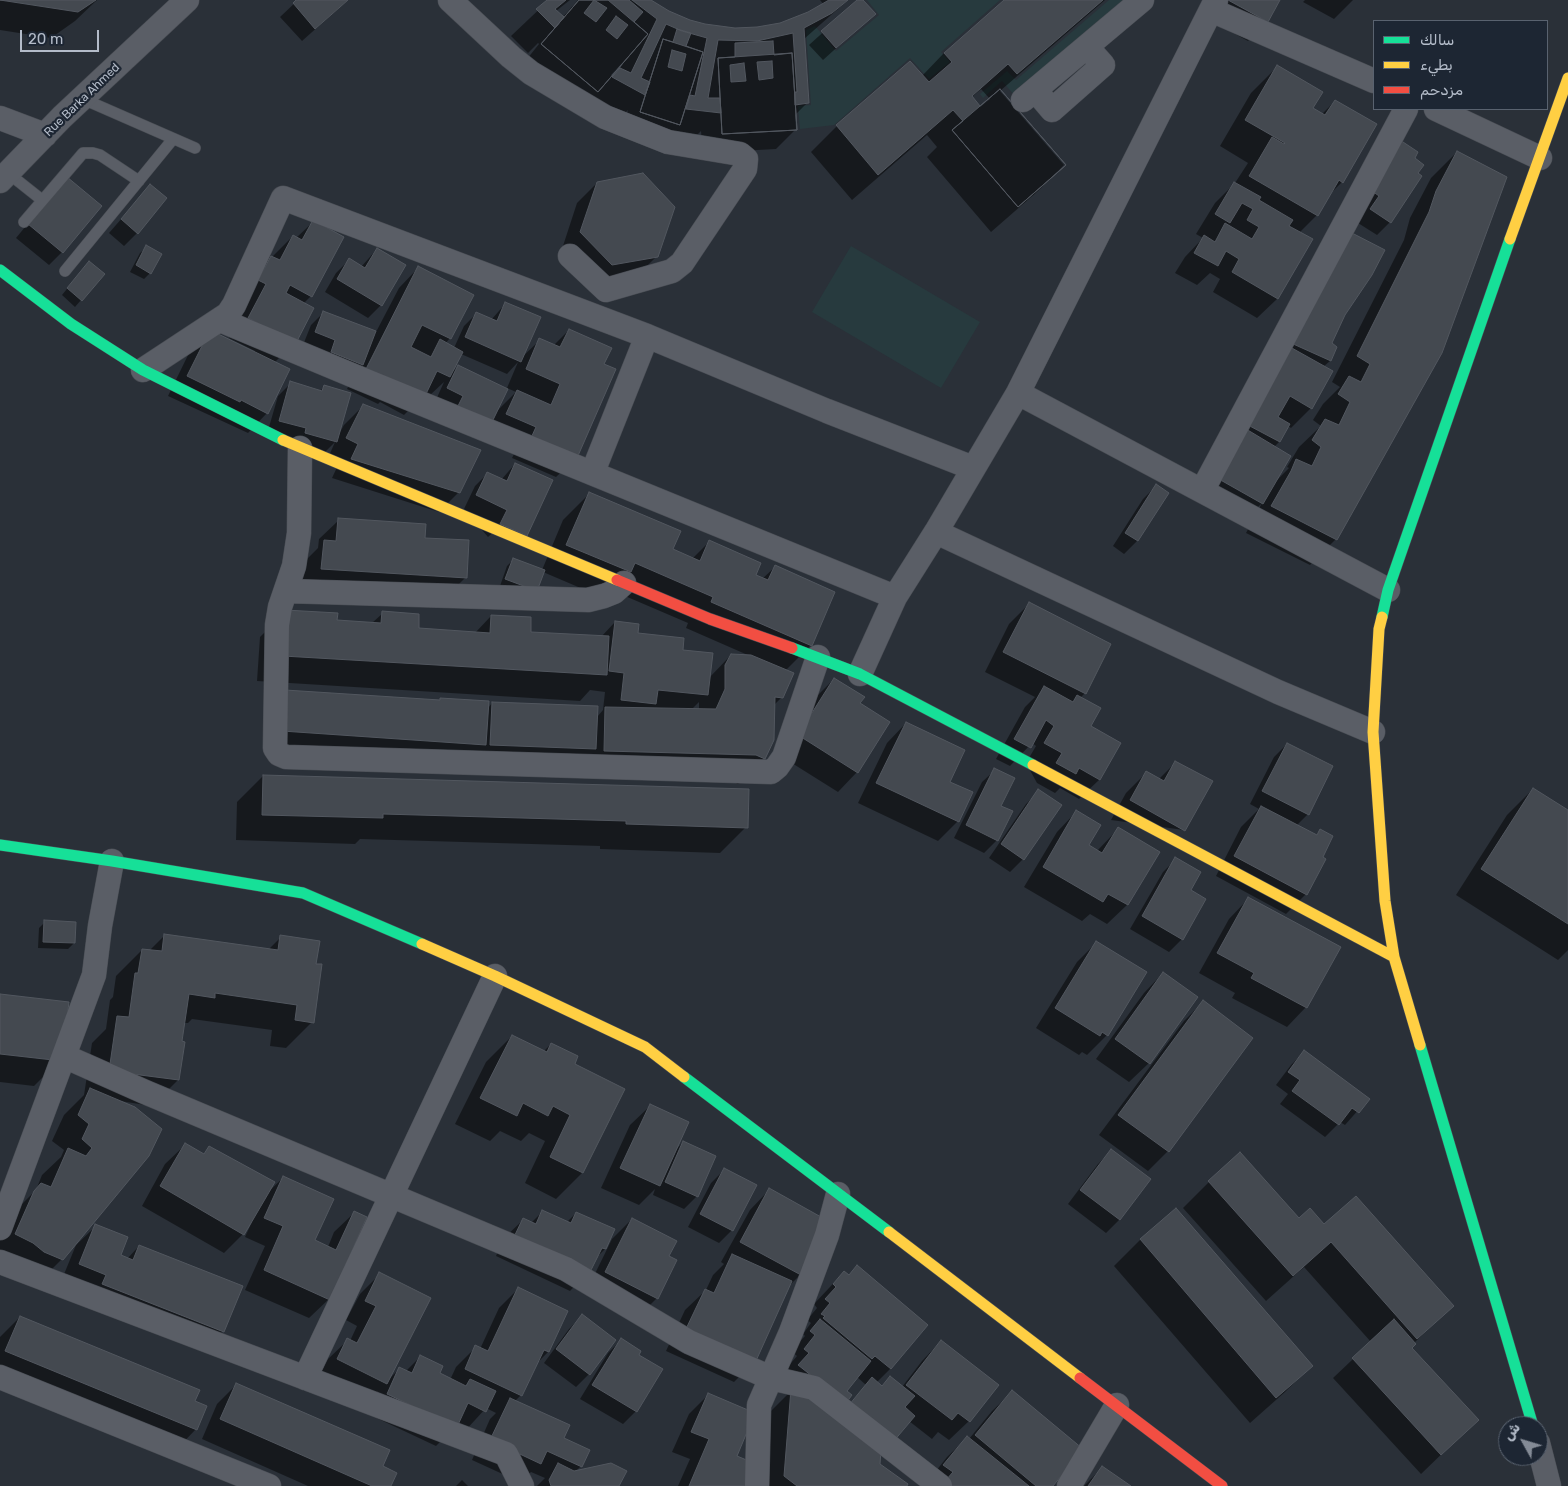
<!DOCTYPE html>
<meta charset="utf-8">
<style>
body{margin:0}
#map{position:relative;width:1568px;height:1486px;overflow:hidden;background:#2a3038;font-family:Rubik,Vazirmatn,sans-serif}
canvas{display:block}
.legend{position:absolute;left:1373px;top:20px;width:175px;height:90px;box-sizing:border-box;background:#1d2633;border:1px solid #59626f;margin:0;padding:6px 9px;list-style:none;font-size:15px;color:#b4bcc9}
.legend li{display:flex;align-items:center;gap:10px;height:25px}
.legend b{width:25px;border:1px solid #59626f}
.north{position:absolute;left:1498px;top:1416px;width:50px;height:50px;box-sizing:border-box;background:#1d2633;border:1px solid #59626f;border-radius:50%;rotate:309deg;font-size:14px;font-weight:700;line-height:20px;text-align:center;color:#b4bcc9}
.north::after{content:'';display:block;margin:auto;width:18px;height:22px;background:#848b96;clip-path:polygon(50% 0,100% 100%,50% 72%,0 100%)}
.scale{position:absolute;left:20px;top:30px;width:79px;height:22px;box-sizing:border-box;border:2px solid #b4bcc9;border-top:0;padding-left:6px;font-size:15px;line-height:18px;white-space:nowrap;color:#b4bcc9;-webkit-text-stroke:4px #1d2633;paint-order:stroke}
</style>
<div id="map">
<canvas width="1568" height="1486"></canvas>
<ul class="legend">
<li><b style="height:6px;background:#16e098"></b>سالك</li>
<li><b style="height:6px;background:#ffcf43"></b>بطيء</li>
<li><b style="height:6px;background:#f24e42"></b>مزدحم</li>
</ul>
<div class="north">ش</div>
<div class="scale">20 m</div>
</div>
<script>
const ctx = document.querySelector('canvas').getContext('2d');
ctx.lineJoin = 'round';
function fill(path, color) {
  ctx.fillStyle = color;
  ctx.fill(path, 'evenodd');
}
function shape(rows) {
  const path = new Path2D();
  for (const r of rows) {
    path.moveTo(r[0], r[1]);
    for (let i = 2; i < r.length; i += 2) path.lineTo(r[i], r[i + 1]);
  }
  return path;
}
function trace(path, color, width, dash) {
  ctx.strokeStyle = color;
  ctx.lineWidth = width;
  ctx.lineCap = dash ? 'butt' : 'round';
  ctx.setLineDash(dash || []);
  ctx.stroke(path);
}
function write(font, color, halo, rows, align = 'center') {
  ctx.font = font + ' Rubik,sans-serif';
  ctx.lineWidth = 4.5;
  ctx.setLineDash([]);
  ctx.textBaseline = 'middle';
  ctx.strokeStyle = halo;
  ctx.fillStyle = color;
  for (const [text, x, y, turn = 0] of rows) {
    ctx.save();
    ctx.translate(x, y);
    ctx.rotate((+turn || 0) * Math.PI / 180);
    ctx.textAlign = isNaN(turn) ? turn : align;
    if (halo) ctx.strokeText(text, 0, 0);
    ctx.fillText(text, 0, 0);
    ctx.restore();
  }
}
fill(shape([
 [867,0,1000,0,941,52,950,62,929,79,910,58,834,125,800,129,798,106,811,105,806,30,815,26,836,51,879,15],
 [1109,0,1128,0,1016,97,1002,81,983,98,980,94,1007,71,1016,80],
 [851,246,980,322,941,388,812,312]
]), '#273a3e');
fill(shape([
 [0,0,97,0,75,21,51,38,0,30],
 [298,0,348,0,302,41,280,17],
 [549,0,570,0,556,11,563,17,578,0,648,0,675,16,704,26,735,30,765,28,788,22,824,5,820,0,848,0,804,39,808,102,795,115,796,129,776,149,703,153,701,131,693,139,621,132,628,110,618,120,523,64,539,44,538,43,528,53,511,36],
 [623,62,620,69,613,77,611,75],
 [859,0,862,0,874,14,823,60,809,45],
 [1006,0,1105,0,1000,91,1064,165,1038,191,991,232,927,157,937,147,927,135,852,200,811,152,837,126,910,62,922,76,944,53],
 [981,89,990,99,980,107,972,97],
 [1220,0,1279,0,1267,22,1248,41,1209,20],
 [1305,0,1353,0,1334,19,1303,2],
 [1277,67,1312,109,1322,114,1335,101,1375,125,1342,182,1328,196,1317,215,1299,233,1311,240,1277,299,1257,318,1213,292,1220,279,1210,273,1197,285,1175,273,1185,257,1203,238,1196,234,1215,203,1235,183,1248,163,1220,146,1251,93],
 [1457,152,1336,539,1310,565,1246,533,1262,503,1249,516,1205,491,1330,253,1344,315,1330,344,1335,348,1330,361,1323,367,1311,408,1291,428,1288,426,1279,442,1274,447,1276,481,1289,468,1287,467,1299,447,1321,426,1313,420,1323,404,1340,387,1332,382,1404,240,1410,218,1431,178],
 [1387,155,1390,222,1377,235,1358,223,1366,209,1356,202],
 [597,183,657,256,637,276,592,284,561,252,577,203],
 [150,186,137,233,124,246,109,233],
 [54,192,62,252,49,265,16,238],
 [313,222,311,296,303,304,295,342,274,363,267,413,248,433,168,396,190,351,210,332,254,353,255,351,229,338,248,304,252,277,293,236,296,238],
 [147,247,150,273,144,279,130,272,140,253],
 [377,249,381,305,368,318,325,292,336,273,349,260,361,267],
 [418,268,450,338,445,344,454,348,464,326,477,313,491,320,506,303,521,358,540,340,553,346,569,330,603,365,576,458,556,477,512,458,518,446,487,433,494,418,435,402,444,382,429,396,424,395,404,415,380,402,378,404,347,389,357,369,303,345,311,325,324,312,376,332,399,288],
 [461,354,507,374,518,362,507,388,516,392,495,413,458,366,451,373],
 [83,269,81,300,75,307,62,295],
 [291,383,320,391,324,387,339,434,344,425,364,405,459,492,439,512,332,478,339,463,328,458,335,442,323,454,267,434,278,396],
 [515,464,551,481,488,537,464,509,475,486,488,473,501,480],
 [1156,486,1137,541,1124,554,1113,546,1143,499],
 [589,494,671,550,692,559,710,541,754,576,762,579,775,567,811,645,785,671,782,697,773,706,764,758,738,784,730,780,263,751,266,711,438,701,441,699,488,708,492,703,597,717,603,710,605,692,590,690,580,701,257,681,260,637,286,611,336,621,372,623,383,613,417,630,475,633,491,616,529,633,601,637,615,622,636,634,682,651,709,678,731,655,750,656,686,628,688,623,611,590,604,598,543,572,536,590,500,586,507,566,513,560,542,570,563,520],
 [699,702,699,710,691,710],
 [339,520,465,578,446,597,302,588,305,561,318,548,319,539],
 [1029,604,1085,693,1080,698,1089,727,1119,744,1099,780,1079,799,1060,788,1055,793,1037,783,1026,763,1036,746,1032,743,1010,766,996,759,1025,707,1035,697,985,672,1009,624],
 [834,679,859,704,857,772,838,792,779,755,814,699],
 [906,723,958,821,938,841,858,803,887,743],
 [1287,744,1308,814,1296,826,1315,836,1320,831,1306,894,1286,914,1216,876,1241,827,1259,809,1250,804,1274,757],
 [1176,762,1184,830,1111,820,1126,793,1146,773,1158,780],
 [995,770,1000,806,997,840,984,853,954,838,982,782],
 [263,776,746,827,720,853,600,849,600,846,360,839,355,844,236,840,237,802],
 [1533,789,1568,811,1568,950,1558,960,1456,895,1507,815],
 [1039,791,1023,859,1010,872,989,858,1026,804],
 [1076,812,1087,846,1097,851,1118,829,1158,852,1127,905,1107,924,1090,914,1082,921,1024,887,1057,832],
 [1176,859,1190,890,1182,939,1169,952,1130,929,1163,872],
 [1248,899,1306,1007,1287,1027,1232,998,1235,993,1199,973,1229,919],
 [45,922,74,943,68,949,38,948,39,928],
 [165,935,268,950,281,937,315,965,312,1022,286,1048,270,1046,272,1030,192,1019,188,1023,184,1023,178,1080,152,1106,120,1101,62,1259,36,1285,0,1265,0,1238,16,1210,36,1190,42,1175,61,1157,64,1150,52,1141,64,1115,84,1095,92,1043,106,1029,110,1000,113,997,116,976,142,950,149,951],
 [1096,943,1107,1035,1087,1055,1082,1052,1079,1055,1036,1028,1077,962],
 [1163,973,1149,1063,1129,1082,1096,1059,1144,993],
 [0,995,60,1060,34,1086,0,1082],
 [1203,1002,1252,1038,1168,1151,1148,1171,1099,1135,1184,1021],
 [512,1036,543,1052,551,1044,573,1065,623,1090,582,1173,556,1199,525,1183,545,1141,529,1133,521,1141,500,1131,490,1141,455,1124,486,1062],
 [1304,1052,1368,1099,1345,1125,1340,1122,1325,1137,1280,1104,1288,1094,1276,1085,1291,1065],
 [650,1106,675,1151,683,1142,697,1196,684,1209,653,1195,655,1189,639,1205,601,1188,630,1125],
 [185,1145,202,1155,210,1148,268,1192,283,1178,313,1241,328,1247,334,1232,354,1213,329,1299,309,1318,245,1290,265,1246,245,1237,252,1222,251,1221,243,1234,224,1253,142,1206,165,1164],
 [1111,1151,1149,1180,1119,1220,1106,1233,1068,1204,1098,1164],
 [724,1170,732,1230,719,1243,688,1227,711,1183],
 [1209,1182,1299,1220,1324,1225,1452,1306,1414,1343,1411,1348,1477,1420,1421,1474,1333,1378,1371,1342,1304,1267,1266,1301,1183,1208],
 [769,1190,800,1275,788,1287,754,1362,734,1382,666,1351,685,1310,706,1290,713,1275,724,1264,721,1262,750,1210],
 [1176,1210,1311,1366,1285,1392,1250,1423,1114,1266,1140,1240],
 [543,1211,567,1222,576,1213,613,1230,605,1249,596,1258,589,1271,570,1291,496,1256,503,1239,523,1220,531,1223],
 [632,1219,667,1257,657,1298,637,1318,586,1292,612,1239],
 [96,1226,120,1256,127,1259,139,1246,223,1331,203,1351,60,1284,76,1245],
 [857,1267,926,1325,890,1369,876,1383,881,1387,890,1377,902,1387,922,1361,941,1341,969,1421,949,1440,938,1432,932,1439,909,1421,880,1454,879,1464,905,1486,759,1486,766,1416,789,1393,785,1370,797,1356,791,1351,805,1336,803,1334,811,1323,807,1320,817,1308,814,1304,844,1272,848,1276],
 [857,1377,866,1385,838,1417,845,1391],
 [380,1274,388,1380,399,1369,405,1372,421,1356,438,1374,450,1380,456,1367,476,1347,480,1349,499,1308,518,1289,548,1352,536,1364,521,1395,515,1401,563,1439,581,1466,575,1472,618,1486,537,1486,545,1478,531,1472,520,1482,472,1460,490,1419,496,1413,486,1408,465,1431,456,1426,436,1446,368,1414,378,1391,366,1403,318,1378,328,1359,348,1340,350,1341,357,1326,346,1320,360,1294],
 [582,1316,589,1374,576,1387,544,1363,569,1329],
 [20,1317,193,1402,196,1429,177,1449,0,1376,0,1337],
 [621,1340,638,1355,661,1369,636,1411,623,1424,580,1399,608,1353],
 [237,1384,381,1467,390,1486,308,1486,202,1439,217,1404],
 [1012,1392,1051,1486,925,1485,947,1457,967,1438,969,1439,992,1411],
 [708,1395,735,1457,745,1486,678,1486,690,1459,672,1452,689,1414],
 [1102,1468,1129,1486,1084,1486],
 [462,1480,468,1486,456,1486]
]), '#0007');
const building = shape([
 [0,0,96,0,78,12,0,0],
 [296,0,348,0,315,29,293,3,296,0],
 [547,0,566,0,555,9,564,17,555,28,536,9,547,0],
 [579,0,608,0,648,34,598,92,541,44,579,0],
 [579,0,629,0,643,12,634,22,648,34,598,92,541,44,579,0],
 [594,0,607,8,596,22,584,13,594,0],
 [632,0,651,0,669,11,690,20,705,24,735,28,757,27,780,23,808,12,829,0,848,0,832,13,804,28,809,103,795,105,795,92,797,92,793,33,757,41,718,40,708,98,720,98,721,113,686,109,690,95,695,96,707,38,682,31,666,24,641,78,650,82,645,95,612,77,620,68,631,73,657,19,632,0],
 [857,0,863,0,876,14,836,48,821,31,857,0],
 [1004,0,1103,0,1017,74,1008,64,972,96,980,106,1000,89,1066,165,1018,207,952,130,963,121,953,110,878,175,836,125,910,61,929,82,952,62,944,53,1004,0],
 [1228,0,1280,0,1268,22,1228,0],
 [616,16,628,25,617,39,606,30,616,16],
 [677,29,691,33,686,46,703,52,680,125,640,112,663,39,673,42,677,29],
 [663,39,703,52,680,125,640,112,663,39],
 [773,41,774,55,792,53,797,130,722,134,718,58,735,57,735,43,773,41],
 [672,50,686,54,682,71,668,67,672,50],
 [792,53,797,130,722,134,718,58,792,53],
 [772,61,773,78,759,80,757,62,772,61],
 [744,63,746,81,731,82,730,65,744,63],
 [1277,65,1323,92,1313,108,1325,115,1335,100,1377,124,1343,183,1339,180,1318,216,1249,176,1272,137,1284,144,1285,143,1245,120,1277,65],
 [1000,89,1066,165,1018,207,952,130,1000,89],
 [1400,140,1418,152,1415,158,1424,165,1418,173,1422,176,1391,223,1370,209,1379,196,1368,188,1400,140],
 [1457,151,1507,177,1442,353,1337,540,1271,506,1291,471,1296,459,1312,466,1321,447,1312,440,1325,419,1339,425,1350,402,1338,394,1349,376,1361,382,1370,364,1357,356,1429,212,1436,191,1457,151],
 [643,173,675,207,658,257,612,265,580,232,597,182,643,173],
 [67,177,102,206,63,253,28,224,67,177],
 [1234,182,1261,197,1259,200,1293,220,1289,226,1313,239,1278,299,1232,272,1239,259,1226,251,1218,266,1194,253,1204,235,1215,242,1225,223,1252,239,1259,227,1247,220,1253,209,1242,203,1230,223,1215,214,1234,182],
 [150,184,167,198,138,234,121,219,150,184],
 [313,220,344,237,312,297,290,285,286,293,314,308,296,343,248,318,266,284,258,280,271,256,280,260,293,235,302,240,313,220],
 [1350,232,1385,250,1372,275,1345,315,1332,343,1337,347,1331,361,1291,343,1350,232],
 [146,245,162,254,151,274,136,265,146,245],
 [377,248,406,265,382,306,337,279,349,258,365,268,377,248],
 [89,261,105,274,82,301,67,288,89,261],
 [418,266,474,295,451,339,422,325,411,347,431,357,440,339,463,352,450,377,437,371,425,396,366,369,418,266],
 [505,302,541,317,521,362,465,337,476,312,497,321,505,302],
 [323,311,376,331,363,365,331,352,335,340,315,332,323,311],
 [569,329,612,348,604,364,616,369,577,458,531,438,536,427,506,414,517,390,551,405,560,384,526,369,539,338,560,347,569,329],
 [210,330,290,369,268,414,241,400,240,402,187,376,210,330],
 [1290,347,1333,371,1312,409,1290,396,1278,417,1290,424,1280,442,1246,424,1290,347],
 [458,365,508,389,492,422,458,406,463,396,447,388,458,365],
 [290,381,322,391,324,385,351,393,337,442,305,433,306,428,279,421,290,381],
 [363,404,481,450,460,493,351,459,358,444,346,438,363,404],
 [1246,429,1291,456,1263,504,1217,478,1246,429],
 [515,463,553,480,527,536,500,524,507,510,476,495,487,472,507,481,515,463],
 [1156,484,1169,493,1138,541,1125,533,1156,484],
 [589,492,681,531,673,549,700,561,709,540,761,563,756,575,768,580,775,565,835,592,812,646,711,602,713,597,635,563,631,572,566,545,589,492],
 [338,518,426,524,425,538,469,540,467,578,321,569,324,540,336,541,338,518],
 [513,558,545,570,537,591,505,579,513,558],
 [1029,602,1111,644,1086,694,1003,652,1029,602],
 [285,610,338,613,337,620,381,623,382,611,419,614,419,628,490,633,491,615,531,617,531,632,609,636,607,675,283,656,285,610],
 [615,621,639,624,638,633,684,638,683,650,713,653,708,695,658,690,656,704,621,700,624,673,609,671,615,621],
 [731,654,751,655,794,673,783,698,775,697,774,740,765,759,756,755,604,751,605,707,716,709,725,689,725,665,731,654],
 [834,678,865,697,860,703,890,722,858,773,798,735,834,678],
 [1044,686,1073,702,1077,695,1101,708,1091,726,1121,743,1100,780,1079,768,1076,774,1056,763,1062,753,1044,743,1054,726,1046,720,1031,748,1014,739,1044,686],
 [285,690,440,700,440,698,489,701,486,745,282,731,285,690],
 [492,702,598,706,596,749,490,745,492,702],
 [906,722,965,750,950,782,973,792,959,822,876,783,906,722],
 [1287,743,1333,766,1309,815,1262,791,1287,743],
 [1175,761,1213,781,1185,831,1130,800,1146,771,1164,781,1175,761],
 [994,768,1015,778,1001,806,1013,811,998,841,966,825,994,768],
 [263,775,749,789,748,828,626,824,626,821,383,814,383,818,262,815,263,775],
 [1533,788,1568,810,1568,924,1481,869,1533,788],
 [1038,789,1062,805,1024,860,1001,844,1038,789],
 [1261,806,1317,835,1320,829,1333,836,1323,857,1326,859,1307,895,1234,856,1261,806],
 [1076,810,1101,825,1089,845,1102,853,1118,827,1160,852,1128,905,1108,894,1103,902,1043,867,1076,810],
 [1175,857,1201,872,1191,890,1206,899,1183,940,1142,916,1175,857],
 [1248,897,1341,947,1307,1008,1251,978,1254,973,1217,953,1248,897],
 [44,920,76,922,75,943,43,942,44,920],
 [164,934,278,950,280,935,320,941,316,964,322,964,314,1023,295,1020,297,1005,215,993,215,998,189,994,182,1041,185,1042,179,1080,109,1071,117,1016,129,1017,135,973,138,973,142,949,162,951,164,934],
 [1096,941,1147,972,1108,1036,1102,1032,1100,1036,1055,1008,1096,941],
 [1163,972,1198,997,1150,1064,1115,1039,1163,972],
 [0,994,69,1002,62,1061,0,1054,0,994],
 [1203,1000,1253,1038,1169,1152,1118,1115,1203,1000],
 [512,1035,547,1052,551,1043,578,1056,575,1064,625,1089,583,1173,550,1157,570,1115,553,1106,548,1116,523,1103,517,1116,480,1098,512,1035],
 [1304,1050,1370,1099,1359,1113,1352,1108,1339,1125,1292,1091,1300,1080,1288,1072,1304,1050],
 [90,1088,135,1107,162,1129,149,1156,63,1260,44,1252,33,1243,15,1234,34,1191,41,1183,51,1187,68,1148,86,1156,92,1148,82,1139,89,1124,78,1115,90,1088],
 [650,1104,689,1122,660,1186,620,1168,650,1104],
 [683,1141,716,1156,698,1197,665,1182,683,1141],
 [185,1143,204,1154,209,1146,275,1182,244,1235,160,1186,185,1143],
 [1111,1149,1151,1179,1120,1220,1080,1190,1111,1149],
 [1240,1152,1299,1218,1310,1208,1324,1224,1356,1196,1454,1306,1417,1339,1331,1242,1293,1276,1208,1181,1240,1152],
 [724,1168,757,1185,733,1231,700,1214,724,1168],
 [283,1176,334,1199,315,1240,336,1250,354,1211,367,1217,330,1300,264,1270,283,1226,264,1218,283,1176],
 [769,1188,830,1222,801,1275,740,1242,769,1188],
 [1176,1208,1313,1366,1276,1398,1140,1239,1176,1208],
 [542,1210,571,1223,576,1212,615,1229,606,1249,602,1248,590,1272,514,1237,523,1218,536,1224,542,1210],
 [632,1218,677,1241,669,1256,677,1260,658,1299,605,1272,632,1218],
 [95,1224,128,1237,121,1255,133,1260,139,1245,243,1286,224,1332,102,1284,106,1275,79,1264,95,1224],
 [732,1254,792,1281,755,1363,685,1331,705,1289,714,1293,732,1254],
 [857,1265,928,1325,891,1369,875,1356,872,1359,823,1318,825,1316,821,1314,830,1303,825,1299,836,1287,833,1284,844,1271,849,1275,857,1265],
 [379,1272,431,1298,387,1384,337,1359,347,1338,357,1343,376,1306,365,1301,379,1272],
 [518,1287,568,1311,549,1352,544,1350,522,1396,465,1369,475,1345,488,1351,518,1287],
 [582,1314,616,1340,590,1375,556,1349,582,1314],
 [20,1316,200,1390,195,1401,207,1406,197,1430,5,1351,20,1316],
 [820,1319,871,1361,847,1391,852,1395,846,1403,798,1365,809,1353,804,1349,815,1335,810,1331,820,1319],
 [1394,1319,1416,1344,1412,1348,1479,1420,1441,1455,1352,1358,1394,1319],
 [621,1338,641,1351,639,1355,663,1369,637,1412,592,1385,621,1338],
 [941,1340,999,1385,970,1422,958,1413,952,1420,906,1385,941,1340],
 [420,1355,443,1366,440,1373,466,1386,470,1379,496,1391,486,1412,468,1403,457,1427,387,1394,399,1367,412,1373,420,1355],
 [890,1376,915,1396,905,1407,915,1416,893,1442,849,1405,872,1377,882,1386,890,1376],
 [236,1383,390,1450,383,1466,397,1473,391,1486,372,1486,220,1419,236,1383],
 [791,1389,805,1389,881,1451,880,1464,908,1484,907,1486,797,1486,784,1476,791,1389],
 [1012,1390,1083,1449,1053,1486,1036,1486,975,1435,1012,1390],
 [708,1393,755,1413,737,1456,756,1464,747,1486,689,1486,709,1439,691,1432,708,1393],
 [510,1398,570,1425,564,1438,590,1450,582,1467,547,1451,541,1464,490,1440,510,1398],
 [967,1436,1029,1486,953,1486,946,1480,953,1472,943,1465,967,1436],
 [558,1463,574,1471,611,1463,627,1471,619,1486,551,1486,549,1480,558,1463],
 [1102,1466,1131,1486,1088,1486,1102,1466]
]);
fill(building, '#444950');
trace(building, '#52575f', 1);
const lane = shape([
 [83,99,195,148],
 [8,173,42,200],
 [24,222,83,153,93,153,100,155,139,181],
 [65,271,173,139]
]);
const street = shape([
 [450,0,511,57,531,73,605,117,668,142,740,154,746,159,745,169,682,263,672,271,606,290,570,256],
 [1211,10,1374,81],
 [1035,90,1052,110,1103,65,1087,47],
 [1023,100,1142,0],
 [1436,109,1540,158],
 [0,118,45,135],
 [0,181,62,117,187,0],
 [220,320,359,378,895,597],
 [143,370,228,314,234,305,283,198,647,336],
 [1018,393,1388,590],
 [300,448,299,533,294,566,280,607,277,625,275,748,279,754,286,757,771,772,777,767,784,757,818,657],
 [591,472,594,469,647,336,827,411,973,468],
 [1202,491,1406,109],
 [936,532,1278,692,1373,732],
 [286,591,588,600,604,596,614,592,624,583],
 [860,674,895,597,936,532,1018,393,1216,0],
 [64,1056,145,1092,566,1269,689,1342,771,1378,814,1388,940,1486],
 [0,1228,94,975,100,926,112,861],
 [0,1262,506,1454,522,1486],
 [0,1377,269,1486],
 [305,1378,495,976],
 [1538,1443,1549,1486],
 [757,1486,759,1405,791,1332,827,1235,838,1194],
 [1069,1486,1117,1405]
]);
const fast = shape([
 [0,270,71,324,143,370,283,440],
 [1382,617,1388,590,1510,239],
 [792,648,860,674,1033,765],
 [0,845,112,861,303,893,422,944],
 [1420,1045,1533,1426],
 [684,1077,889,1232]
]);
const slow = shape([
 [1510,239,1568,78],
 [283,440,617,580],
 [1382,617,1379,629,1373,732,1385,901,1394,957,1420,1045],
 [1033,765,1394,957],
 [422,944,495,976,645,1047,684,1077],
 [889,1232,1080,1378]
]);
const jam = shape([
 [617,580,710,619,792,648],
 [1080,1378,1222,1486]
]);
trace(lane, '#484c53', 12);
trace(street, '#484c53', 25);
trace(fast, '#484c53', 12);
trace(slow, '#484c53', 12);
trace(jam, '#484c53', 12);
trace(lane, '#5a5e66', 11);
trace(street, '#5a5e66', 24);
trace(fast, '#16e098', 11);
trace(slow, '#ffcf43', 11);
trace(jam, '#f24e42', 11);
write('12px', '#b4bcc9', '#1d2633', [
 ["Rue Barka Ahmed",82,100,-44]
]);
</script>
